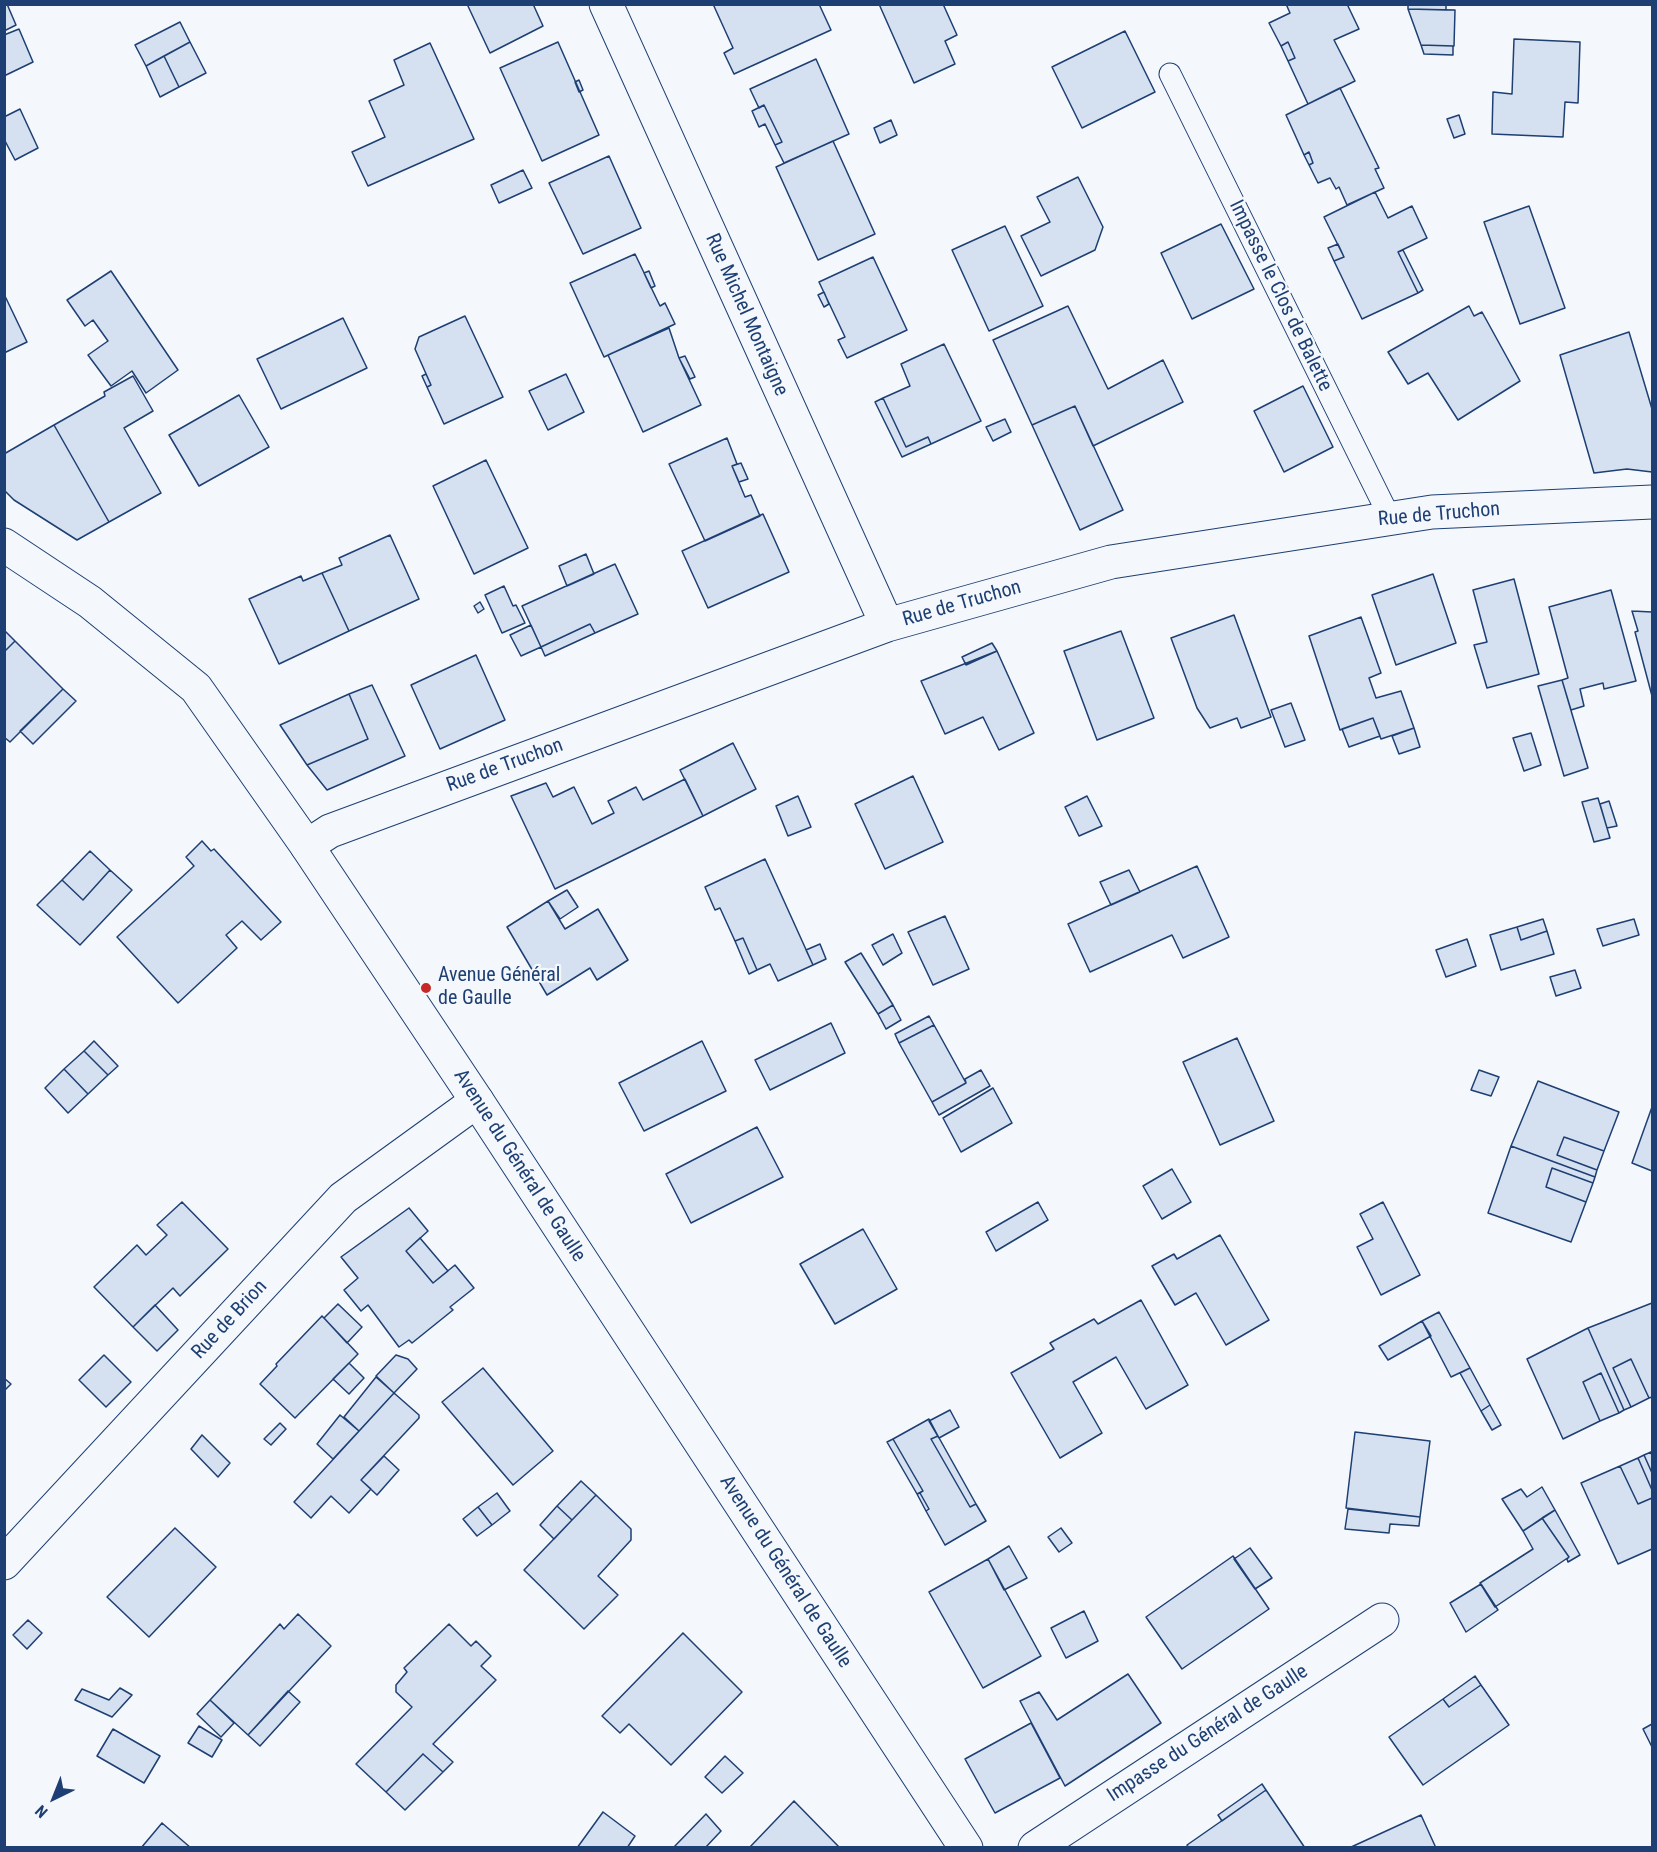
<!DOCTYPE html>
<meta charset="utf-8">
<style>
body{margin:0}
#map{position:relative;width:1657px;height:1852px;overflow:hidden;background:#f4f7fb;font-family:"Roboto Condensed",sans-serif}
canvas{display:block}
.frame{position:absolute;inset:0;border:6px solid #1d3f73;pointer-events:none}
.north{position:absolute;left:24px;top:1768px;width:60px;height:60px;-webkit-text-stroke:4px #f4f7fb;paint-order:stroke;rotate:223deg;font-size:16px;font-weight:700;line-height:24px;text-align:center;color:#1d3f73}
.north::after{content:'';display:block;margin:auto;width:21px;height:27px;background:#1d3f73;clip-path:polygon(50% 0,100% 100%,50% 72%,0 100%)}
</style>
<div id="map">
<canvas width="1657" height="1852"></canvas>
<div class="frame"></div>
<div class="north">N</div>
</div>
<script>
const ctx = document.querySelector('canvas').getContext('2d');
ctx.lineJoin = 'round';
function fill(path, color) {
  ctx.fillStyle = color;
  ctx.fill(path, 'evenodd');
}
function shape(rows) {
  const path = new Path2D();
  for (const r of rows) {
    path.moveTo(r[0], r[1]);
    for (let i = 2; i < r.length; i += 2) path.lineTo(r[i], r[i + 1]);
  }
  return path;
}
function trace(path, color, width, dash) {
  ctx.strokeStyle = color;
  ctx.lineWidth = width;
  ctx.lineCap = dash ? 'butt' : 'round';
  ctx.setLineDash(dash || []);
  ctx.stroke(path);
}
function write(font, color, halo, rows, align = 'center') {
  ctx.font = font + ' "Roboto Condensed",sans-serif';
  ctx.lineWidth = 4.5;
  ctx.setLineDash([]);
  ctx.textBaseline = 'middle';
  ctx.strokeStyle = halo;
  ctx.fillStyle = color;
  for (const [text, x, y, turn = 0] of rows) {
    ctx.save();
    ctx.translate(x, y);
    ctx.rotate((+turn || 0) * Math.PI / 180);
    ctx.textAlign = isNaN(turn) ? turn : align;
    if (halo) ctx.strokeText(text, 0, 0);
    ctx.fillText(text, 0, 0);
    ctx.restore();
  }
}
const building = shape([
 [4,4,7,4,16,25,4,31,4,4],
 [467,4,533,4,543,26,490,53,467,4],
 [713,4,819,4,831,30,734,74,724,53,733,48,713,4],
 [879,4,943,4,957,35,945,41,955,64,914,83,879,4],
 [1286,4,1347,4,1359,29,1334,40,1355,81,1308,104,1288,61,1295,58,1288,42,1281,46,1269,23,1290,13,1286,4],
 [1408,4,1446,4,1446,10,1408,9,1408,4],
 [1408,9,1455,10,1454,46,1421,45,1408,9],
 [180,22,190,42,146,66,135,45,180,22],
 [19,29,33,62,4,76,4,35,19,29],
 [1125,31,1155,92,1082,128,1052,67,1125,31],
 [1514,39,1580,42,1578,103,1565,102,1563,137,1492,134,1493,92,1512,94,1514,39],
 [190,42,206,73,179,87,164,56,190,42],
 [558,42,599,135,542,161,500,68,558,42],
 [1288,42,1295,58,1288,61,1281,46,1288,42],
 [430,43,474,139,368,186,352,152,385,137,369,101,404,85,394,60,430,43],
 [1421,45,1453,46,1453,55,1424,54,1421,45],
 [164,56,179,87,160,97,146,66,164,56],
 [816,59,849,134,784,163,775,145,782,142,764,105,759,108,750,89,816,59],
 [579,80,583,90,579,92,575,82,579,80],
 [1340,88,1379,168,1375,169,1384,188,1347,205,1339,187,1336,189,1330,178,1318,183,1309,165,1313,163,1309,152,1304,155,1286,115,1340,88],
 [764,105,782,142,775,145,765,124,759,127,752,111,764,105],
 [20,109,38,148,15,160,4,139,4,117,20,109],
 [1459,115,1465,134,1454,138,1447,119,1459,115],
 [891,120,897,135,880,143,874,128,891,120],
 [833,141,875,234,818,260,776,167,833,141],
 [1309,152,1313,163,1309,165,1304,155,1309,152],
 [609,156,641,228,583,254,549,183,609,156],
 [523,170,532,188,499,203,491,185,523,170],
 [1078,177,1103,227,1095,250,1041,276,1021,236,1050,222,1037,197,1078,177],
 [1375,192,1388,218,1412,206,1427,238,1398,252,1418,293,1362,319,1334,261,1344,257,1324,217,1375,192],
 [1529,206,1565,308,1520,324,1484,222,1529,206],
 [1221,224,1254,289,1192,319,1161,253,1221,224],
 [1005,226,1043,306,989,331,952,250,1005,226],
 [1338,244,1344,257,1334,261,1328,248,1338,244],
 [1403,250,1423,290,1418,293,1398,252,1403,250],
 [635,254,660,306,665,303,675,324,604,357,570,283,635,254],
 [873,257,907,330,847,358,838,340,845,337,819,282,873,257],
 [111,271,178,370,146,393,132,371,111,386,88,355,108,341,93,320,85,326,67,300,111,271],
 [649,271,655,286,651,288,644,273,649,271],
 [824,292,829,304,824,307,818,295,824,292],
 [4,294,27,342,4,353,4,294],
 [1068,306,1108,389,1163,360,1183,402,1093,446,1075,406,1032,425,993,340,1068,306],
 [1469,306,1474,316,1482,312,1520,381,1458,420,1428,373,1408,384,1388,352,1469,306],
 [465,316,503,397,444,424,427,387,431,385,415,349,419,337,465,316],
 [343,318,367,368,281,409,257,359,343,318],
 [669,328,679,358,701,405,643,432,608,355,669,328],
 [1629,332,1652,409,1652,472,1627,469,1594,473,1560,355,1629,332],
 [944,344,981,421,931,444,928,437,906,447,883,398,910,386,901,364,944,344],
 [685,356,695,377,690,379,679,358,685,356],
 [426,374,431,385,427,387,422,376,426,374],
 [566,374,584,412,548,430,529,391,566,374],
 [133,376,153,411,124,428,161,493,109,522,54,425,105,396,104,392,133,376],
 [1303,386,1333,447,1284,472,1254,411,1303,386],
 [239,395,269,447,199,486,169,435,239,395],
 [883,398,906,447,928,437,931,444,902,457,875,402,883,398],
 [1075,406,1123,510,1080,530,1032,425,1075,406],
 [1005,419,1011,432,993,441,986,427,1005,419],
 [54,425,109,522,77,540,14,500,4,490,4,454,54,425],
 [727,438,737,464,732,466,745,497,751,495,760,516,705,541,669,464,727,438],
 [486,460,528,548,474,574,433,486,486,460],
 [741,463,748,479,739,482,732,466,741,463],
 [763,514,789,572,708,608,682,551,763,514],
 [390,535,419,599,349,631,322,573,342,565,339,558,390,535],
 [586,554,594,574,567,586,559,566,586,554],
 [615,564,638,614,595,633,590,624,541,647,522,606,615,564],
 [322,573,349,631,279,664,249,599,301,576,303,581,322,573],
 [1433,574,1456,643,1396,665,1372,595,1433,574],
 [1514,579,1539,674,1487,688,1474,645,1487,642,1473,590,1514,579],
 [504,586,513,606,516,605,525,623,502,633,485,595,504,586],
 [1611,590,1636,681,1604,689,1603,683,1580,689,1584,706,1571,710,1562,680,1568,678,1549,607,1611,590],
 [480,602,484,609,478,613,474,606,480,602],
 [1632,611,1652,612,1652,696,1635,632,1638,631,1632,611],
 [1234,615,1271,717,1241,728,1237,718,1210,728,1197,708,1171,638,1234,615],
 [1361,617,1381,673,1369,678,1376,698,1401,691,1414,728,1381,739,1373,718,1340,730,1309,636,1361,617],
 [590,624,595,633,545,656,541,647,590,624],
 [531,625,541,647,521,656,510,635,531,625],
 [4,630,15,641,4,652,4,630],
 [1121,631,1154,718,1097,740,1064,651,1121,631],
 [15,641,63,689,10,742,4,737,4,652,15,641],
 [992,643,997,651,966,665,962,657,992,643],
 [997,651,1034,733,999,750,983,717,945,734,921,681,997,651],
 [476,655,505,720,440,749,411,685,476,655],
 [1562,680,1588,768,1564,776,1538,686,1562,680],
 [372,685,405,756,327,790,307,765,368,739,349,694,372,685],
 [63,689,76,701,33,744,20,731,63,689],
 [349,694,368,739,307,765,280,725,349,694],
 [1291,703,1305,740,1285,747,1271,710,1291,703],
 [1373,718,1380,736,1349,747,1342,729,1373,718],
 [1414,728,1420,747,1399,754,1392,736,1414,728],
 [1531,733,1541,765,1524,771,1513,738,1531,733],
 [733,743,756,789,703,816,680,770,733,743],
 [913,776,943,842,885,869,855,804,913,776],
 [685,779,703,816,555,889,511,796,546,783,553,797,574,787,592,824,614,813,608,801,636,787,643,800,685,779],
 [798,796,811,827,788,836,776,806,798,796],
 [1087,796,1102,826,1079,836,1065,807,1087,796],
 [1598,798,1610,838,1594,842,1582,802,1598,798],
 [1609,801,1617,826,1607,828,1600,804,1609,801],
 [202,841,211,851,214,849,281,922,261,940,242,921,226,935,237,948,178,1003,117,937,194,866,186,857,202,841],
 [90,851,110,870,83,900,62,880,90,851],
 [765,859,813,965,778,981,770,964,757,970,743,938,735,941,720,908,715,910,705,887,765,859],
 [1197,866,1229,937,1183,958,1172,935,1090,972,1068,924,1197,866],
 [110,870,132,890,80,945,37,905,62,880,83,900,110,870],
 [1129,870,1140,892,1111,905,1100,882,1129,870],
 [567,890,578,907,560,919,548,901,567,890],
 [548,901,565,929,598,909,628,960,597,980,590,968,547,995,507,927,548,901],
 [945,916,969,969,933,985,908,932,945,916],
 [1543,919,1547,931,1521,940,1517,927,1543,919],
 [1634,919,1639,935,1603,946,1597,929,1634,919],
 [1517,927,1521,940,1547,931,1554,954,1501,970,1490,935,1517,927],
 [893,934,902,953,883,965,872,945,893,934],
 [743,938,757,970,749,974,735,941,743,938],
 [1467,939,1476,966,1446,977,1436,950,1467,939],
 [820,944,826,959,813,965,806,950,820,944],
 [861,953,893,1005,878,1014,845,962,861,953],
 [1575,970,1581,988,1556,996,1550,977,1575,970],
 [893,1005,901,1020,886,1029,878,1014,893,1005],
 [929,1016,934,1025,899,1043,895,1034,929,1016],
 [831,1023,845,1053,770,1090,755,1060,831,1023],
 [934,1025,966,1083,932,1102,899,1043,934,1025],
 [1237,1038,1274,1121,1220,1145,1183,1062,1237,1038],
 [94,1041,118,1066,108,1075,84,1051,94,1041],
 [702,1041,726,1091,644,1131,619,1083,702,1041],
 [84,1051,108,1075,88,1094,64,1069,84,1051],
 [64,1069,88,1094,68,1113,45,1088,64,1069],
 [981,1070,990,1086,939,1115,932,1102,966,1083,965,1079,981,1070],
 [1479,1070,1499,1077,1491,1096,1471,1090,1479,1070],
 [1538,1081,1619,1112,1604,1151,1564,1137,1557,1155,1597,1170,1595,1177,1511,1146,1538,1081],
 [993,1088,1012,1123,961,1152,943,1118,993,1088],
 [1652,1107,1652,1171,1632,1163,1652,1107],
 [757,1127,783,1177,691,1223,666,1174,757,1127],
 [1564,1137,1604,1151,1597,1170,1557,1155,1564,1137],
 [1511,1146,1595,1177,1593,1183,1552,1168,1546,1187,1586,1202,1571,1242,1488,1213,1511,1146],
 [1552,1168,1593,1183,1586,1202,1546,1187,1552,1168],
 [1172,1169,1191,1202,1162,1219,1143,1186,1172,1169],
 [182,1202,228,1249,180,1296,173,1288,133,1327,94,1287,137,1245,146,1255,167,1235,157,1225,182,1202],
 [1038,1202,1048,1220,996,1251,986,1232,1038,1202],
 [1383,1202,1420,1275,1381,1295,1357,1247,1373,1239,1360,1214,1383,1202],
 [409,1208,428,1231,406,1251,433,1283,455,1265,474,1288,450,1307,453,1310,412,1343,409,1340,399,1347,368,1305,361,1311,344,1290,358,1278,341,1257,409,1208],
 [863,1229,897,1289,835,1324,800,1264,863,1229],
 [1220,1235,1269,1320,1226,1345,1196,1293,1175,1305,1152,1266,1174,1254,1177,1259,1220,1235],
 [420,1238,448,1271,433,1283,406,1251,420,1238],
 [1141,1300,1188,1385,1146,1409,1116,1357,1073,1382,1102,1433,1060,1458,1011,1373,1054,1349,1050,1343,1094,1319,1098,1324,1141,1300],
 [1652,1303,1652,1397,1649,1398,1631,1359,1613,1368,1631,1407,1624,1410,1588,1328,1652,1303],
 [338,1304,362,1327,347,1343,324,1318,338,1304],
 [155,1305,178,1330,157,1351,133,1327,155,1305],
 [1439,1312,1470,1368,1451,1377,1422,1321,1439,1312],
 [322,1316,358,1354,295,1418,260,1384,277,1366,276,1364,322,1316],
 [1422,1321,1431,1336,1388,1360,1379,1346,1422,1321],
 [1588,1328,1624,1410,1619,1413,1601,1373,1583,1382,1600,1421,1563,1439,1527,1359,1588,1328],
 [104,1355,131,1382,106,1407,79,1380,104,1355],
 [396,1355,408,1359,417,1369,394,1393,376,1376,396,1355],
 [1631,1359,1649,1398,1631,1407,1613,1368,1631,1359],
 [349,1363,364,1378,349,1394,333,1379,349,1363],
 [483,1368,553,1451,513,1485,442,1402,483,1368],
 [1470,1368,1490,1405,1481,1411,1460,1373,1470,1368],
 [1601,1373,1619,1413,1600,1421,1583,1382,1601,1373],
 [376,1377,394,1393,359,1431,344,1417,376,1377],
 [4,1378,11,1384,4,1391,4,1378],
 [394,1393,419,1415,419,1418,361,1480,371,1489,349,1513,331,1496,311,1518,294,1502,394,1393],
 [1490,1405,1501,1425,1492,1430,1481,1411,1490,1405],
 [950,1410,959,1427,939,1438,929,1421,950,1410],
 [340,1415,359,1431,333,1459,317,1444,340,1415],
 [929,1419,938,1436,931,1439,970,1507,976,1504,986,1521,945,1545,926,1511,929,1509,920,1493,923,1491,893,1439,929,1419],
 [280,1423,286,1429,271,1445,264,1439,280,1423],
 [1355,1432,1430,1441,1420,1517,1346,1508,1355,1432],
 [202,1435,230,1463,218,1477,191,1449,202,1435],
 [938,1436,976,1504,970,1507,931,1439,938,1436],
 [893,1439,923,1491,917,1494,887,1442,893,1439],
 [1651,1452,1652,1456,1652,1473,1644,1455,1651,1452],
 [1644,1455,1652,1473,1652,1490,1638,1458,1644,1455],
 [384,1456,399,1470,377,1495,361,1480,384,1456],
 [1638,1458,1652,1490,1652,1498,1638,1504,1620,1466,1638,1458],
 [1620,1466,1638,1504,1652,1498,1652,1549,1618,1564,1581,1483,1620,1466],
 [581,1481,596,1495,572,1520,557,1506,581,1481],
 [1542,1487,1555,1510,1523,1531,1502,1499,1521,1489,1527,1497,1542,1487],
 [497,1493,510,1511,492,1525,478,1507,497,1493],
 [920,1493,929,1509,926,1511,917,1494,920,1493],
 [596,1495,631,1529,631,1540,598,1576,618,1595,584,1629,524,1570,596,1495],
 [557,1506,572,1520,554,1539,540,1525,557,1506],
 [478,1507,492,1525,477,1536,463,1519,478,1507],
 [1348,1509,1420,1517,1419,1526,1390,1524,1389,1533,1345,1529,1348,1509],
 [1555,1510,1580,1555,1568,1562,1567,1559,1569,1557,1542,1518,1555,1510],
 [1542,1518,1569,1557,1495,1607,1480,1583,1533,1549,1523,1531,1542,1518],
 [175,1528,216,1567,149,1637,107,1597,175,1528],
 [1061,1528,1072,1543,1059,1552,1048,1537,1061,1528],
 [1009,1546,1027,1578,1004,1590,988,1559,1009,1546],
 [1250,1548,1272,1578,1255,1589,1234,1559,1250,1548],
 [1233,1556,1269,1609,1182,1669,1146,1617,1233,1556],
 [988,1559,1041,1656,983,1688,929,1592,988,1559],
 [1481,1584,1498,1610,1466,1632,1450,1603,1481,1584],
 [1084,1611,1098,1641,1066,1658,1051,1628,1084,1611],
 [298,1614,331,1646,248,1735,210,1700,280,1624,284,1629,298,1614],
 [28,1620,42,1633,27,1649,13,1635,28,1620],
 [449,1624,471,1646,476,1641,491,1656,481,1666,496,1680,433,1744,453,1762,443,1772,423,1754,386,1792,356,1764,412,1707,396,1692,396,1685,407,1672,404,1668,449,1624],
 [683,1633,742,1692,671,1765,629,1724,620,1733,602,1716,683,1633],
 [1128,1674,1161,1723,1065,1786,1020,1701,1039,1692,1057,1720,1128,1674],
 [1475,1676,1481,1685,1449,1707,1443,1699,1475,1676],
 [1481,1685,1509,1725,1423,1785,1389,1737,1443,1699,1449,1707,1481,1685],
 [120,1688,132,1695,112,1717,75,1700,82,1689,109,1700,120,1688],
 [288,1691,300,1702,260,1746,248,1735,288,1691],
 [210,1700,234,1723,221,1737,197,1714,210,1700],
 [1031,1723,1060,1778,995,1813,965,1759,1031,1723],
 [1652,1724,1652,1747,1643,1729,1652,1724],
 [199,1726,222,1740,212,1757,188,1743,199,1726],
 [113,1729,160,1756,144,1783,97,1756,113,1729],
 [423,1754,443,1772,405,1810,386,1792,423,1754],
 [725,1756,743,1773,722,1793,705,1777,725,1756],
 [1262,1784,1266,1790,1222,1821,1218,1815,1262,1784],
 [1266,1790,1305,1848,1189,1848,1187,1845,1266,1790],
 [794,1801,840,1848,749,1848,794,1801],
 [603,1812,635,1836,627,1848,577,1848,603,1812],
 [706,1814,721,1831,705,1848,673,1848,706,1814],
 [1421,1815,1436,1848,1349,1848,1421,1815],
 [162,1823,191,1848,141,1848,162,1823]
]);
fill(building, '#d5e0f0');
trace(building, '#1d3f73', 1.5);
const lane = shape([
 [1170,74,1390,518]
]);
const street = shape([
 [606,4,887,625],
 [307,846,330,831,887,625,1111,562,1432,512,1652,502],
 [4,1563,343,1198,477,1101],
 [1035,1848,1382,1620]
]);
const secondary = shape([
 [4,545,90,602,196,688,307,846,477,1101,966,1848]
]);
trace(lane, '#1d3f73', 23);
trace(street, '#1d3f73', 35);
trace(secondary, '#1d3f73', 35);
trace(lane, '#f4f7fb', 21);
trace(street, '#f4f7fb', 33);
trace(secondary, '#f4f7fb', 33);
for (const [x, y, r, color] of [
 [426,988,6,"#c62828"]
]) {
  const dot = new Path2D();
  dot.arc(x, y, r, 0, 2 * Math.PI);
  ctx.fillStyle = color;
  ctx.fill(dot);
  trace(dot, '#f4f7fb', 2);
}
write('20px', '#1d3f73', '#f4f7fb', [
 ["Impasse le Clos de Balette",1280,296,64],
 ["Rue Michel Montaigne",746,315,66],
 ["Rue de Truchon",1439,515,-5],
 ["Rue de Truchon",962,604,-16],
 ["Rue de Truchon",505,766,-20],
 ["Avenue du Général de Gaulle",519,1166,57],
 ["Rue de Brion",230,1320,-47],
 ["Avenue du Général de Gaulle",785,1572,57],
 ["Impasse du Général de Gaulle",1208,1734,-33]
]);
write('20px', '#1d3f73', '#f4f7fb', [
 ["Avenue Général",438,976],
 ["de Gaulle",438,999]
], 'left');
</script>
